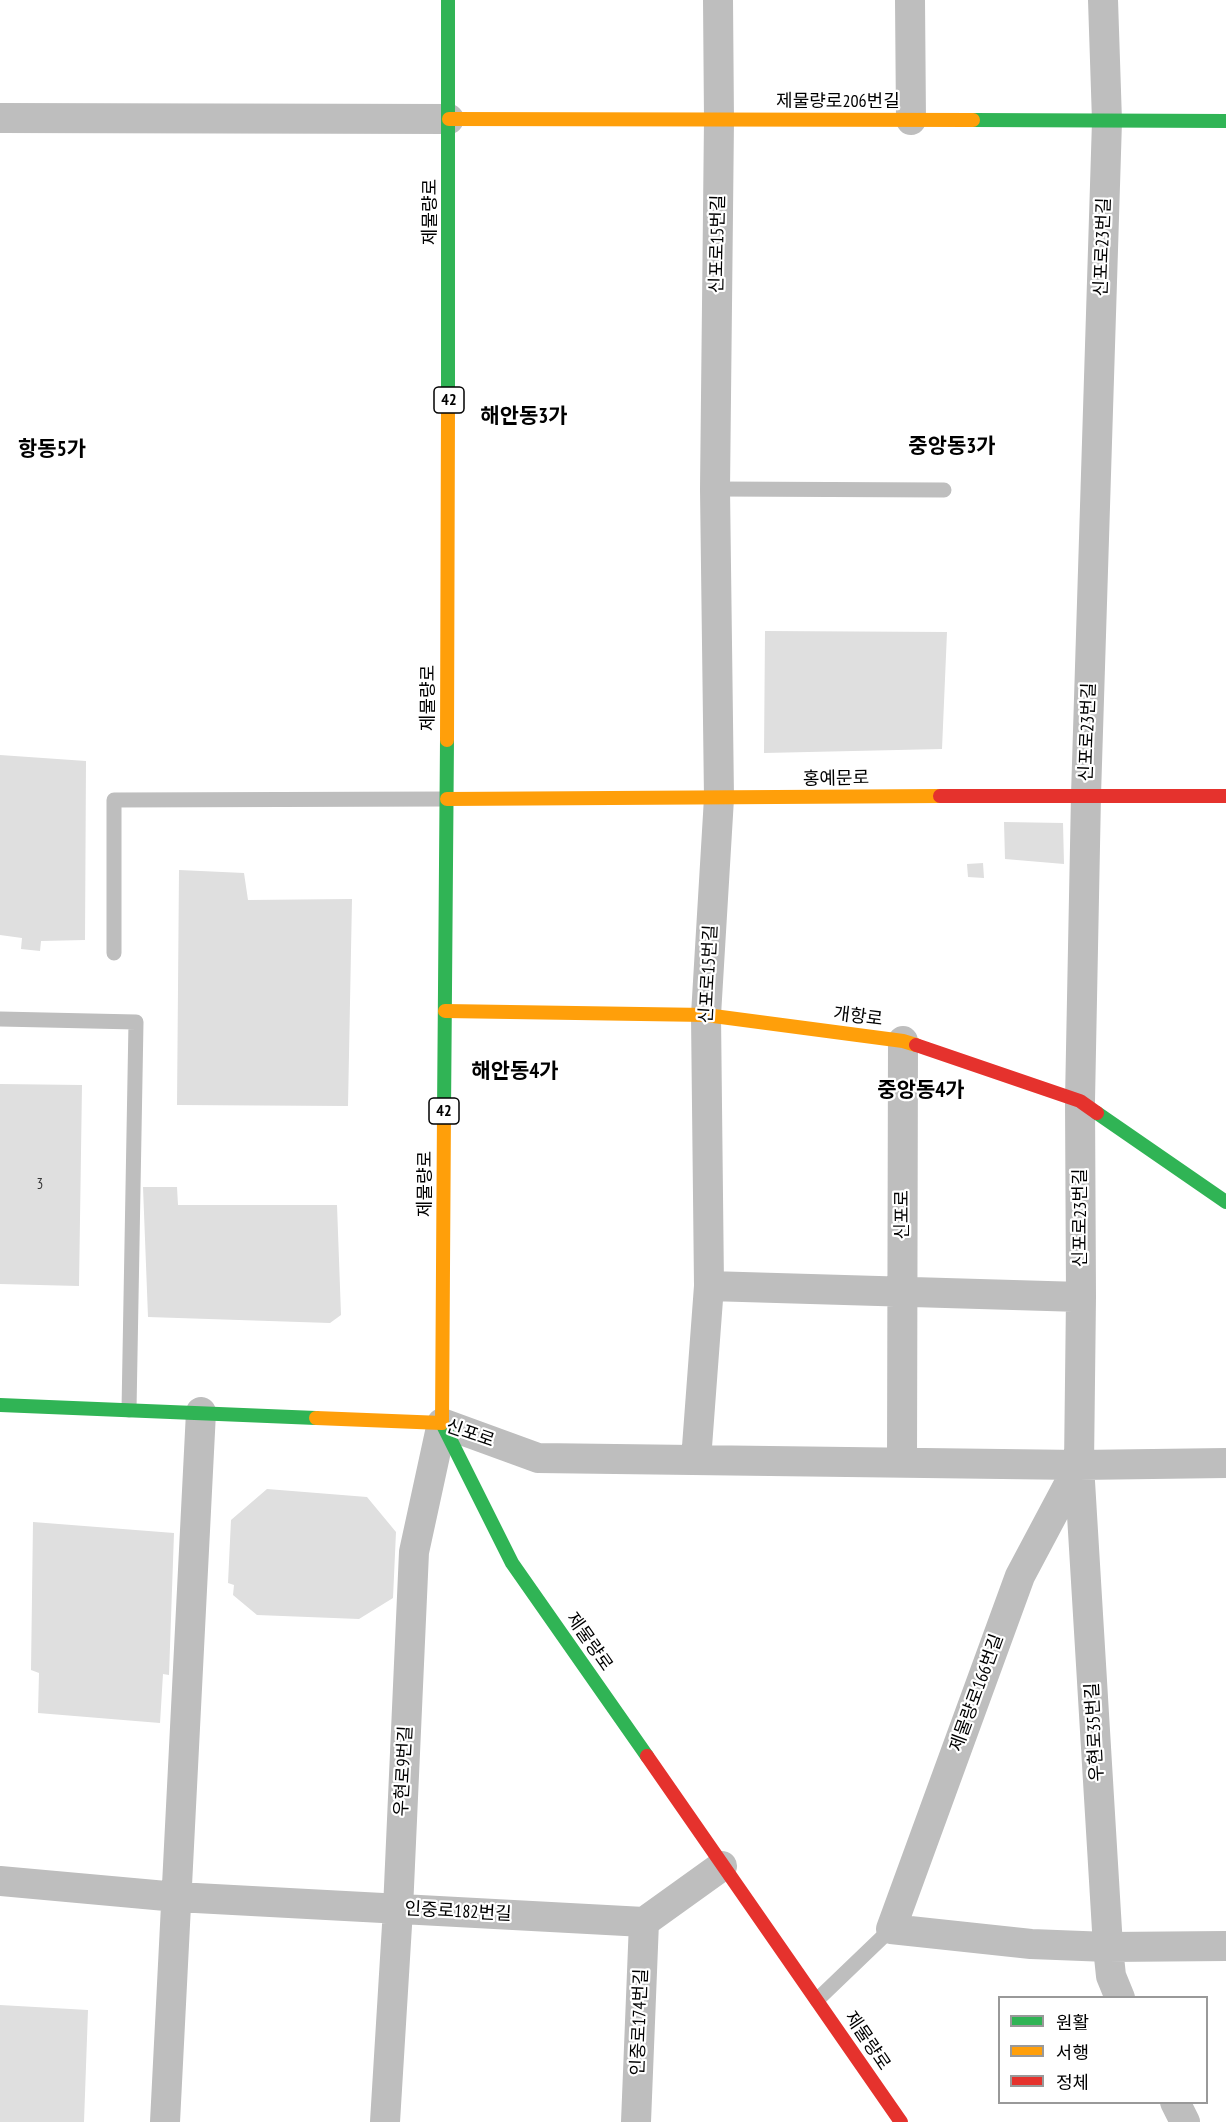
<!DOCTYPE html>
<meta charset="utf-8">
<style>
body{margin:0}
#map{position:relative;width:1226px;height:2122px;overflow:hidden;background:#fff;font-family:"PT Sans Narrow","Noto Sans KR",sans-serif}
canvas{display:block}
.legend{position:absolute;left:998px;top:1996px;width:210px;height:108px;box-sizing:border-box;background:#fff;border:2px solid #999;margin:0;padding:8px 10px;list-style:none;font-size:18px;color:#000}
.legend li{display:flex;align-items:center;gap:12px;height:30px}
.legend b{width:30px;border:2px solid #999}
</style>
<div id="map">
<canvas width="1226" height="2122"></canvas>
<ul class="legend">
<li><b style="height:8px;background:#30b455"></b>원활</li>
<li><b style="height:8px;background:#ff9f0a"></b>서행</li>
<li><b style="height:8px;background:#e5322d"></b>정체</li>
</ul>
</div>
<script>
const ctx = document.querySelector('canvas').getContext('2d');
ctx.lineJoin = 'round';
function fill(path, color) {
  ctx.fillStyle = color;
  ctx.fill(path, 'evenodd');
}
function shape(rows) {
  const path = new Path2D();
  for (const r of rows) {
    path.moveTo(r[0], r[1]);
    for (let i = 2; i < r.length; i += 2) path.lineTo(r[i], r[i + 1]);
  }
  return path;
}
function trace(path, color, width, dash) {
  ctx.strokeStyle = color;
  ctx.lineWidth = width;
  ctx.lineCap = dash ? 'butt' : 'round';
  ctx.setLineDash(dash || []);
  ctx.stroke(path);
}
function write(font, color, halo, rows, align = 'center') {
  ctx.font = font + ' "PT Sans Narrow","Noto Sans KR",sans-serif';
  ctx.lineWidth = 4.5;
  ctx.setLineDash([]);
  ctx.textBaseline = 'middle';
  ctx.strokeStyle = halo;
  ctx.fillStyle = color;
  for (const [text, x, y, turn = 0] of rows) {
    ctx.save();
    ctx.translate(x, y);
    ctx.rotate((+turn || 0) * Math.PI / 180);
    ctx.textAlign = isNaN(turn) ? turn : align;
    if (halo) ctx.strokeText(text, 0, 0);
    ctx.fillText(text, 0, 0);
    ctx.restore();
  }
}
fill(shape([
 [765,631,947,632,942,749,764,753],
 [0,755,86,761,85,940,41,941,40,951,21,949,22,938,0,935],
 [1004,822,1063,823,1064,864,1005,859],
 [983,863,984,878,968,877,967,864],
 [179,870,244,873,248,900,352,899,348,1106,177,1105],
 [0,1084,82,1085,79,1286,0,1284],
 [143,1187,177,1187,178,1205,337,1205,341,1315,330,1323,148,1317],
 [267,1489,367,1497,396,1532,393,1598,359,1619,257,1615,233,1595,234,1585,228,1583,231,1520],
 [33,1522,174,1533,169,1675,163,1674,160,1723,38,1713,39,1673,31,1670],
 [0,2005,88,2010,84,2122,0,2122]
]), '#dfdfdf');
trace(shape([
 [715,489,944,490],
 [114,953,114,800,447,799],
 [0,1019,136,1022,129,1410],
 [817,2000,891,1929]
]), '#bebebe', 15);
trace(shape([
 [910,0,911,120],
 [1103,0,1107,121,1086,795,1080,1101,1081,1297,1079,1465,1108,1947,1111,1976,1120,1998],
 [0,118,449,119],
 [709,1286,1081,1297],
 [696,1460,709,1286,706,1015,719,798,715,489,719,120,718,0],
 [902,1462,903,1041],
 [1079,1465,1020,1576,891,1929,1031,1944,1108,1947,1226,1946],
 [0,1881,177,1897,644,1922,722,1866],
 [1175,2102,1185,2122],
 [165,2122,201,1412],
 [385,2122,398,1909,414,1552,442,1423,538,1458,1079,1465,1226,1463],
 [636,2122,644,1922]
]), '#bebebe', 30);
trace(shape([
 [448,0,448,408],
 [973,120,1226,121],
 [444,1112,447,740],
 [1097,1113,1226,1202],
 [0,1405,316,1418],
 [442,1423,512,1563,647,1756]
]), '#30b455', 14);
trace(shape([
 [449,119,973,120],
 [447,740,448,408],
 [447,799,940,796],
 [445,1011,706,1015,903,1041,916,1045],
 [316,1418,442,1423,444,1112]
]), '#ff9f0a', 14);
trace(shape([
 [940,796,1226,796],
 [916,1045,1080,1101,1097,1113],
 [647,1756,901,2122]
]), '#e5322d', 14);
write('15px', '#383838', null, [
 ["3",40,1185]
]);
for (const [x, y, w] of [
 [449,400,30],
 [444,1111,30]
]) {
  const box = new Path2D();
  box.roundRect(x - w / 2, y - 13, w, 26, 4.5);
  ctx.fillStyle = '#fff';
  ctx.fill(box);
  trace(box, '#000', 1.5);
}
write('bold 16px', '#000', null, [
 ["42",449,400],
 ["42",444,1111]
]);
write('18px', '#000', '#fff', [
 ["제물량로206번길",838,102],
 ["제물량로",431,212,-90],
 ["신포로15번길",718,244,-89],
 ["신포로23번길",1103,247,-88],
 ["제물량로",429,698,-90],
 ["신포로23번길",1088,732,-88],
 ["홍예문로",836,779,-1],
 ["신포로15번길",709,974,-87],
 ["개항로",858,1017,7],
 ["제물량로",426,1184,-90],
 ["신포로",903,1215,-90],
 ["신포로23번길",1081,1218,-90],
 ["신포로",470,1434,19],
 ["제물량로",589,1642,55],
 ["제물량로166번길",977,1693,-70],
 ["우현로35번길",1095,1732,-93],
 ["우현로9번길",404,1771,-87],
 ["인중로182번길",458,1912,3],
 ["인중로174번길",640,2022,-88],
 ["제물량로",867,2041,56]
]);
write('bold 21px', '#000', '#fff', [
 ["해안동3가",524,417],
 ["중앙동3가",952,447],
 ["항동5가",52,450],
 ["해안동4가",515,1072],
 ["중앙동4가",921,1091]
]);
</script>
